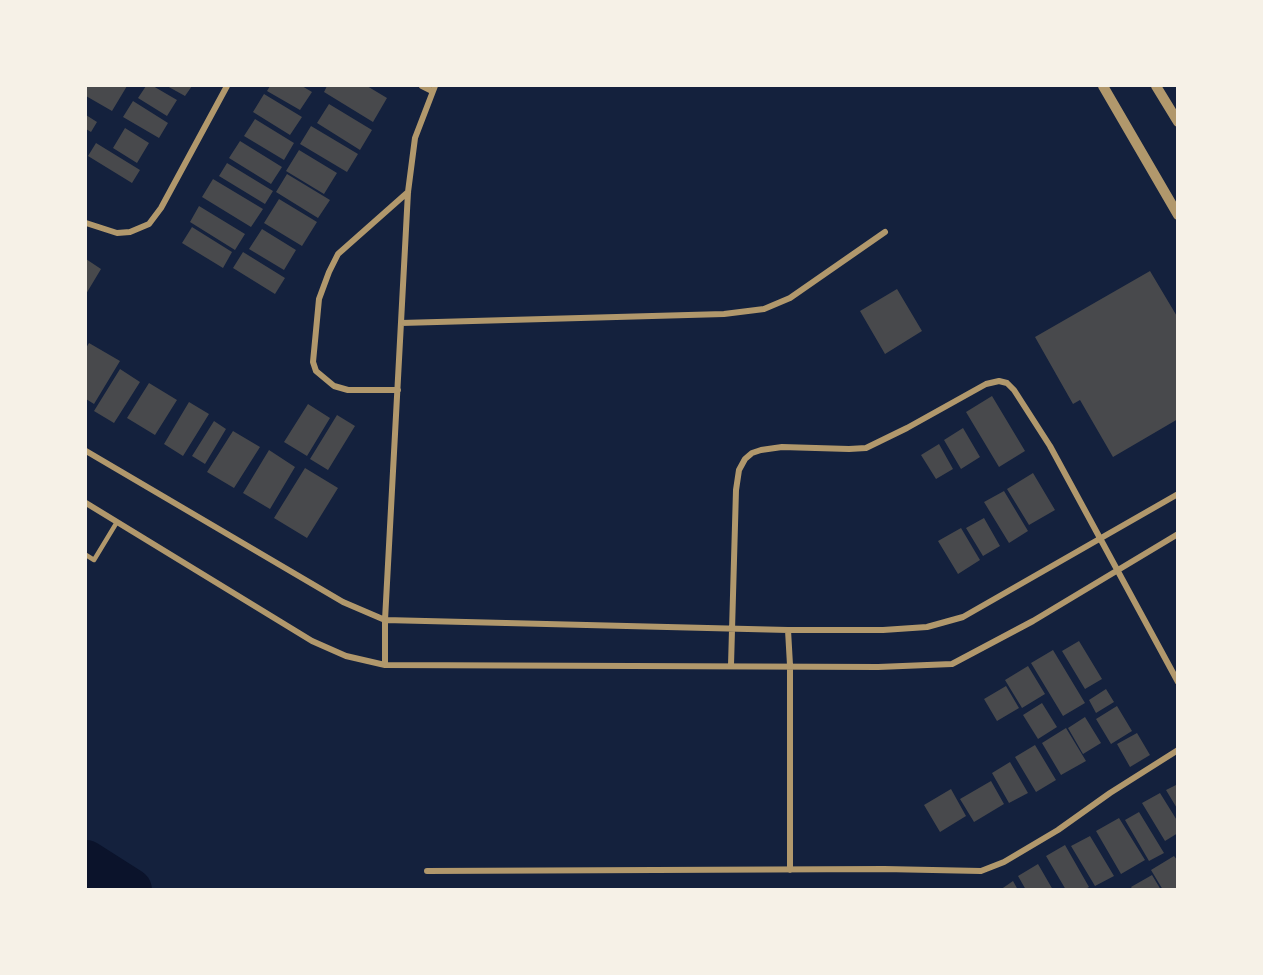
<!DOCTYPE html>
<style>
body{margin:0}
#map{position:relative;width:1263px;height:975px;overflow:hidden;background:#14213d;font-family:Mulish,sans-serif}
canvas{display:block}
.frame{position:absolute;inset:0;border:87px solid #f6f1e7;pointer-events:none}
</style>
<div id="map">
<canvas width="1263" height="975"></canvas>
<div class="frame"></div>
</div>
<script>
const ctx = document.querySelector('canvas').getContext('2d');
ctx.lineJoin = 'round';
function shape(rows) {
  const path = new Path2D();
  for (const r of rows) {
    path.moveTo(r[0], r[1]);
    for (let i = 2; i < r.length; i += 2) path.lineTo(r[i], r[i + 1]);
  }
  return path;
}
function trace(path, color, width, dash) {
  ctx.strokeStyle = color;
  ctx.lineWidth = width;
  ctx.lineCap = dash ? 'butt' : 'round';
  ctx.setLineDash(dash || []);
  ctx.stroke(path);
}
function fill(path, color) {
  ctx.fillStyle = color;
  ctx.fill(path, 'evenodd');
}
trace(shape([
 [86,862,130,890]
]), '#0b132b', 44);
fill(shape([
 [86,86,127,86,112,111,86,96],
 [146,86,153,86,177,100,167,116,138,98],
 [167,86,192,86,185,96],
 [270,86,302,86,312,92,300,110,267,91],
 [327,86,367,86,387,98,373,122,324,92],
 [264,94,302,117,290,135,253,112],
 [133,101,168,123,159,138,123,117],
 [329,104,372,130,360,150,317,123],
 [86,115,97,122,91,132,86,129],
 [255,119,294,143,284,160,244,136],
 [311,126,358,154,347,172,300,144],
 [125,128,149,143,137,163,113,148],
 [240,141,282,167,271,184,229,158],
 [96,143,140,170,132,183,88,156],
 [299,150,337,173,324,194,286,171],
 [227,163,273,191,265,204,219,176],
 [287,174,330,200,318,218,276,192],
 [213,179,263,209,251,227,202,197],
 [279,199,317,222,302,246,264,223],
 [199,206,245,234,235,250,190,222],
 [192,227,232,252,223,268,182,243],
 [262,229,296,250,284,270,249,249],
 [243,252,285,278,275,294,233,268],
 [86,259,101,269,86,294],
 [1150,271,1178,318,1178,419,1113,457,1080,400,1073,404,1035,337],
 [897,289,922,331,885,354,860,311],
 [89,343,120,361,94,404,86,399,86,348],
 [120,369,140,382,114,423,94,411],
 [149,383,177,400,155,435,127,418],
 [992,396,1025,451,999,467,966,412],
 [189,402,209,414,183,456,164,444],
 [308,404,330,418,307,456,284,442],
 [337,415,355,426,328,470,310,459],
 [214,421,226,429,205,464,192,456],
 [963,428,980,457,961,469,944,440],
 [233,431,260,447,234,488,207,472],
 [939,444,953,469,936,479,921,455],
 [269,450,295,467,270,509,243,493],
 [305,468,338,488,307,538,274,518],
 [1033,473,1055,510,1029,525,1007,489],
 [1004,491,1028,531,1009,543,984,502],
 [984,518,1000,546,983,556,966,528],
 [961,528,980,560,958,574,938,541],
 [1079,641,1102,679,1085,689,1062,651],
 [1053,650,1085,703,1063,716,1031,663],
 [1028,666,1045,694,1022,708,1005,680],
 [1006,686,1019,708,997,721,984,699],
 [1106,689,1114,702,1096,713,1089,700],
 [1042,703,1057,727,1038,739,1023,715],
 [1117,706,1132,731,1111,744,1096,719],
 [1085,717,1101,743,1083,754,1068,728],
 [1066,728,1086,761,1061,775,1042,743],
 [1137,733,1150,755,1130,767,1117,744],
 [1035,745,1056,780,1036,792,1015,757],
 [1010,762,1028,793,1009,803,992,773],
 [991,781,1004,804,974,822,960,799],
 [1178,784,1178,810,1166,790],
 [951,789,966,816,940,832,924,805],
 [1160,793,1178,822,1178,833,1165,841,1142,803],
 [1139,812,1164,853,1149,861,1125,820],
 [1119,818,1145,860,1121,874,1096,831],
 [1090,836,1114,876,1095,886,1071,846],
 [1065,845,1089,887,1084,890,1066,890,1046,856],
 [1174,856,1178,861,1178,890,1163,890,1151,870],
 [1038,864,1053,890,1026,890,1018,876],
 [1152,875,1161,890,1133,890,1131,887],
 [1013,881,1018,890,1000,890]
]), '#48494c');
trace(shape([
 [86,555,94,560,117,522]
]), '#b1986c', 4.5);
trace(shape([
 [422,86,432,91],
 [86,223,117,233,130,232,149,224,161,208,227,86],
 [401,323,724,314,764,309,790,298,885,232],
 [398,390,348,390,334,386,316,371,313,362,319,299,329,272,338,254,408,192],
 [86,451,343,602,385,620,788,630,883,630,927,627,963,617,1178,494],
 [86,503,312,641,346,656,385,665,878,667,952,664,1033,621,1178,534],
 [788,630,790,665,790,870],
 [385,665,385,620,408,192,415,138,435,86],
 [731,665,736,490,739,470,745,459,752,453,761,450,782,447,849,449,866,448,907,428,986,384,999,381,1007,383,1014,390,1050,446,1178,682],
 [427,871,884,869,981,871,1004,862,1058,830,1110,793,1178,750]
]), '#b1986c', 6);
trace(shape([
 [1103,86,1178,215],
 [1156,86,1178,122]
]), '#b1986c', 10);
</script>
